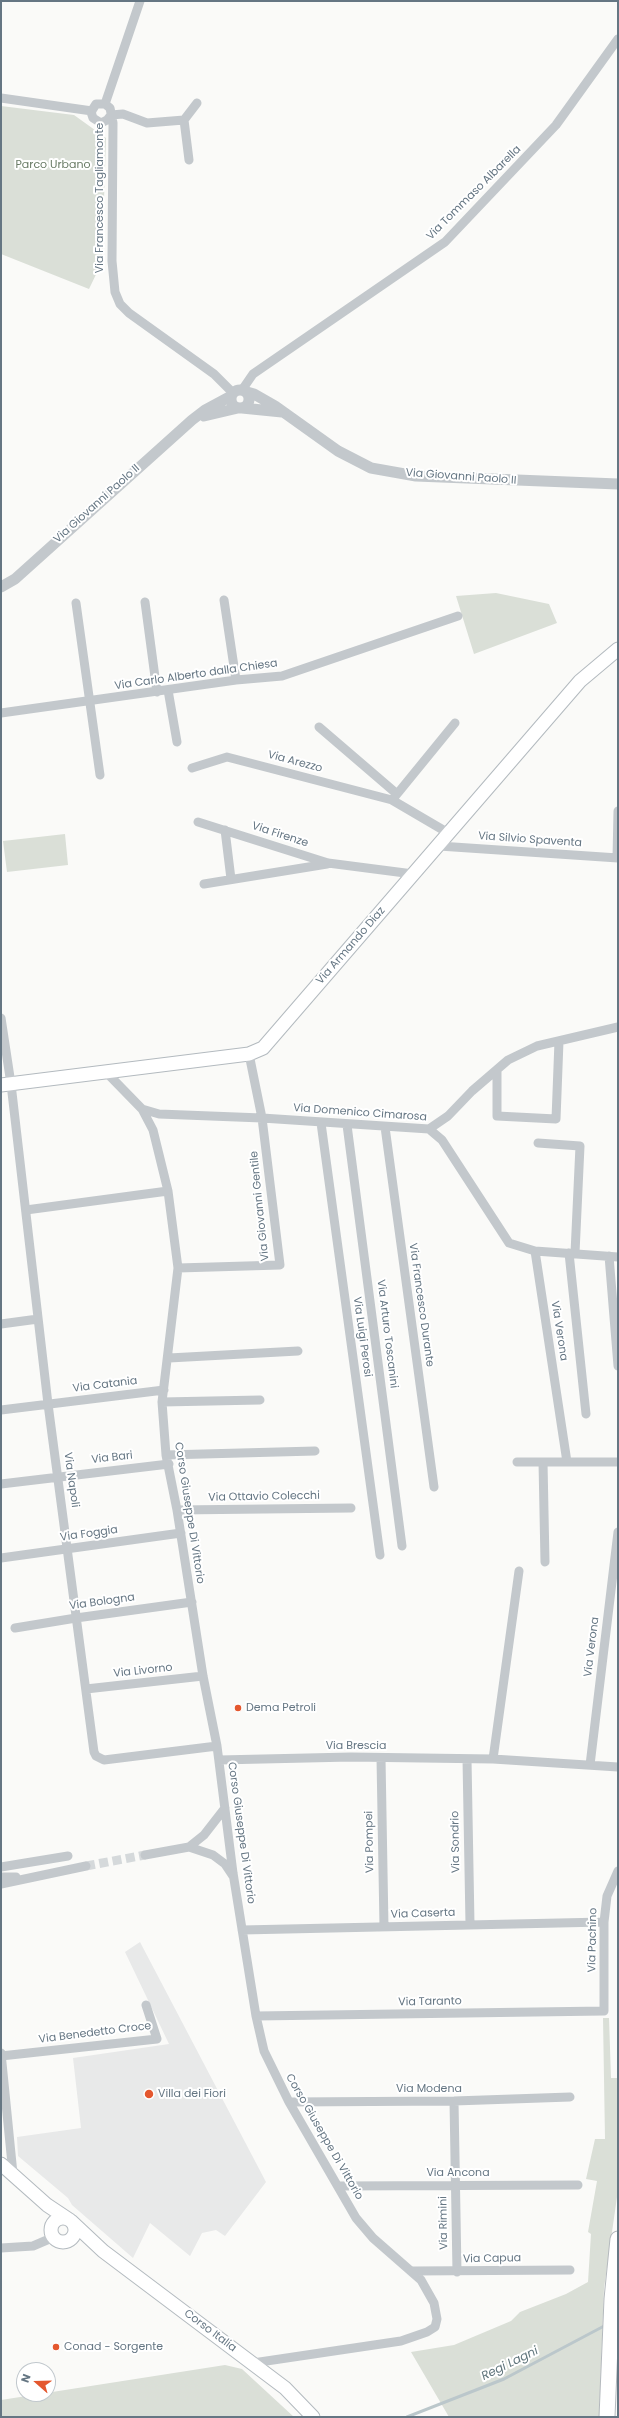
<!DOCTYPE html>
<style>
body{margin:0}
#map{position:relative;width:619px;height:2418px;overflow:hidden;background:#fafaf8;font-family:Poppins,sans-serif}
canvas{display:block}
.frame{position:absolute;inset:0;border:2px solid #657683;pointer-events:none}
.north{position:absolute;left:16px;top:2362px;width:40px;height:40px;box-sizing:border-box;background:#fff;border:1px solid #c1c8cd;border-radius:50%;rotate:290deg;font-size:11px;font-weight:700;line-height:16px;text-align:center;color:#657683}
.north::after{content:'';display:block;margin:auto;width:14px;height:18px;background:#e4572e;clip-path:polygon(50% 0,100% 100%,50% 72%,0 100%)}
</style>
<div id="map">
<canvas width="619" height="2418"></canvas>
<div class="frame"></div>
<div class="north">N</div>
</div>
<script>
const ctx = document.querySelector('canvas').getContext('2d');
ctx.lineJoin = 'round';
function fill(path, color) {
  ctx.fillStyle = color;
  ctx.fill(path, 'evenodd');
}
function shape(rows) {
  const path = new Path2D();
  for (const r of rows) {
    if (r.length === 3) {
      path.moveTo(r[0] + r[2], r[1]);
      path.arc(r[0], r[1], r[2], 0, 2 * Math.PI);
      continue;
    }
    path.moveTo(r[0], r[1]);
    for (let i = 2; i < r.length; i += 2) path.lineTo(r[i], r[i + 1]);
  }
  return path;
}
function trace(path, color, width, dash) {
  ctx.strokeStyle = color;
  ctx.lineWidth = width;
  ctx.lineCap = dash ? 'butt' : 'round';
  ctx.setLineDash(dash || []);
  ctx.stroke(path);
}
function write(font, color, halo, rows, align = 'center') {
  ctx.font = font + ' Poppins,sans-serif';
  ctx.lineWidth = 4;
  ctx.setLineDash([]);
  ctx.textBaseline = 'middle';
  ctx.strokeStyle = halo;
  ctx.fillStyle = color;
  for (const [text, x, y, turn = 0] of rows) {
    ctx.save();
    ctx.translate(x, y);
    ctx.rotate((+turn || 0) * Math.PI / 180);
    ctx.textAlign = isNaN(turn) ? turn : align;
    if (halo) ctx.strokeText(text, 0, 0);
    ctx.fillText(text, 0, 0);
    ctx.restore();
  }
}
fill(shape([
 [140,1942,266,2182,225,2236,216,2230,202,2233,190,2256,150,2223,133,2258,72,2205,68,2198,18,2156,17,2137,81,2128,73,2058,169,2044,125,1952]
]), '#e8e9e9');
fill(shape([
 [1,106,74,115,106,138,102,262,89,289,1,254],
 [496,593,549,604,557,623,474,654,456,596],
 [65,834,68,865,7,872,3,841],
 [603,2018,609,2018,611,2078,618,2078,618,2190,604,2288,599,2417,449,2417,411,2352,454,2345,511,2321,520,2312,566,2294,588,2282,591,2234,588,2232,597,2181,586,2179,595,2139,605,2139],
 [225,2365,242,2369,294,2417,1,2417,1,2400]
]), '#dadfd7');
trace(shape([
 [407,2417,504,2379,606,2325]
]), '#bbc7cb', 3);
trace(shape([
 [86,1866,145,1855]
]), '#d5d9db', 9, [9, 4.5]);
const secondary = shape([
 [1,1085,249,1054,263,1048,580,681,618,649],
 [1,2164,47,2205,68,2219],
 [63,2230,12],
 [71,2221,103,2251,285,2388,313,2417]
]);
const trunk = shape([
 [607,2417,612,2299,618,2239]
]);
trace(secondary, '#b3babf', 15);
trace(trunk, '#b4b9bd', 17);
trace(shape([
 [1,98,92,111],
 [105,104,140,1],
 [111,115,107,120,101,123,93,118,91,112,96,104,105,104,110,108,113,123,112,261,115,292,120,304,129,313,214,374,233,393],
 [111,115,123,114,147,123,184,120,189,160],
 [184,120,197,103],
 [242,390,253,374,445,242,556,125,618,39],
 [224,600,236,680],
 [145,602,157,692],
 [76,603,100,775],
 [168,690,177,742],
 [1,713,236,680,282,676,458,616],
 [319,727,397,794],
 [192,768,227,757,392,800,450,834],
 [393,799,455,723],
 [198,822,328,863,413,874],
 [225,830,231,879],
 [439,846,618,858],
 [617,858,618,811],
 [204,884,327,864],
 [1,1018,11,1084,48,1404,94,1752,96,1756,104,1760,217,1746],
 [497,1070,497,1116,556,1119,559,1041],
 [105,1071,142,1109,159,1114,262,1118,429,1129,442,1140,509,1243,535,1251,618,1257],
 [142,1109,153,1130,168,1191,178,1268,162,1402,166,1455,177,1510,203,1676,217,1746,233,1873,256,2016,264,2051,289,2102,356,2218,373,2238,421,2280,434,2303,437,2319,435,2327,427,2332,401,2341,253,2363],
 [321,1123,380,1555],
 [347,1125,402,1546],
 [385,1127,434,1487],
 [429,1129,448,1116,472,1091,508,1060,537,1046,618,1027],
 [538,1143,580,1146,575,1253],
 [26,1210,168,1191],
 [535,1251,567,1462,618,1462],
 [569,1253,586,1414],
 [609,1256,618,1366],
 [178,1268,280,1265,262,1118,249,1054],
 [1,1324,38,1319],
 [169,1358,298,1351],
 [162,1402,260,1400],
 [1,1410,164,1390],
 [166,1455,315,1451],
 [517,1462,567,1462],
 [543,1462,545,1562],
 [1,1484,169,1464],
 [177,1510,351,1508],
 [1,1558,181,1533],
 [15,1628,76,1618,192,1602],
 [86,1689,203,1676],
 [381,1758,384,1927],
 [467,1759,470,1924],
 [493,1759,519,1571],
 [219,1760,351,1757,493,1759,618,1767],
 [590,1765,618,1532],
 [189,1847,213,1855,225,1864,233,1876],
 [145,1855,189,1847,204,1835,225,1808],
 [1,1867,68,1856],
 [1,1877,16,1877],
 [1,1884,86,1866],
 [242,1930,604,1922],
 [256,2016,604,2011,604,1922,607,1896,618,1871],
 [1,2053,13,2174],
 [1,2056,157,2039,146,2005],
 [454,2101,457,2272],
 [289,2102,454,2101,570,2097],
 [338,2186,578,2185],
 [1,2248,33,2246,54,2237],
 [413,2271,570,2270]
]), '#c3c8cc', 9);
trace(shape([
 [240,399,9],
 [247,392,254,394,275,406,338,451,371,468,416,476,618,484],
 [242,408,282,412],
 [204,416,238,408],
 [1,587,15,579,192,420,205,410,231,396]
]), '#c3c8cc', 11);
trace(secondary, '#fff', 13);
trace(trunk, '#fff', 15);
for (const [x, y, r, color] of [
 [238,1708,4,"#e4572e"],
 [149,2094,5,"#e4572e"],
 [56,2347,4,"#e4572e"]
]) {
  const dot = new Path2D();
  dot.arc(x, y, r, 0, 2 * Math.PI);
  ctx.fillStyle = color;
  ctx.fill(dot);
  trace(dot, '#fff', 1.5);
}
write('11px', '#687a64', '#fff', [
 ["Parco Urbano",53,165]
]);
write('11px', '#657683', '#fff', [
 ["Via Tommaso Albarella",474,193,-45],
 ["Via Francesco Tagliamonte",100,198,-90],
 ["Via Giovanni Paolo II",461,477,4],
 ["Via Giovanni Paolo II",97,504,-42],
 ["Via Carlo Alberto dalla Chiesa",196,675,-8],
 ["Via Arezzo",295,762,15],
 ["Via Firenze",280,835,18],
 ["Via Silvio Spaventa",530,840,4],
 ["Via Armando Diaz",351,946,-49],
 ["Via Domenico Cimarosa",360,1113,4],
 ["Via Giovanni Gentile",260,1206,-96],
 ["Via Francesco Durante",421,1305,82],
 ["Via Verona",559,1331,81],
 ["Via Arturo Toscanini",387,1334,83],
 ["Via Luigi Perosi",362,1337,82],
 ["Via Catania",105,1385,-7],
 ["Via Bari",112,1458,-6],
 ["Via Napoli",71,1480,82],
 ["Via Ottavio Colecchi",264,1497,-1],
 ["Corso Giuseppe Di Vittorio",189,1513,81],
 ["Via Foggia",89,1534,-8],
 ["Via Bologna",102,1602,-8],
 ["Via Verona",592,1647,-83],
 ["Via Livorno",143,1671,-6],
 ["Via Brescia",356,1746],
 ["Corso Giuseppe Di Vittorio",241,1833,82],
 ["Via Pompei",370,1842,-91],
 ["Via Sondrio",456,1842,-91],
 ["Via Caserta",423,1914,-2],
 ["Via Pachino",593,1940,-89],
 ["Via Taranto",430,2002,-1],
 ["Via Benedetto Croce",95,2033,-7],
 ["Via Modena",429,2089],
 ["Corso Giuseppe Di Vittorio",324,2137,60],
 ["Via Ancona",458,2173],
 ["Via Rimini",444,2223,-91],
 ["Via Capua",492,2259,-1],
 ["Corso Italia",210,2331,37]
]);
write('11px', '#657683', '#fff', [
 ["Dema Petroli",246,1708],
 ["Villa dei Fiori",158,2094],
 ["Conad - Sorgente",64,2347]
], 'left');
write('italic 12px', '#60757c', '#fff', [
 ["Regi Lagni",510,2364,-26]
]);
</script>
